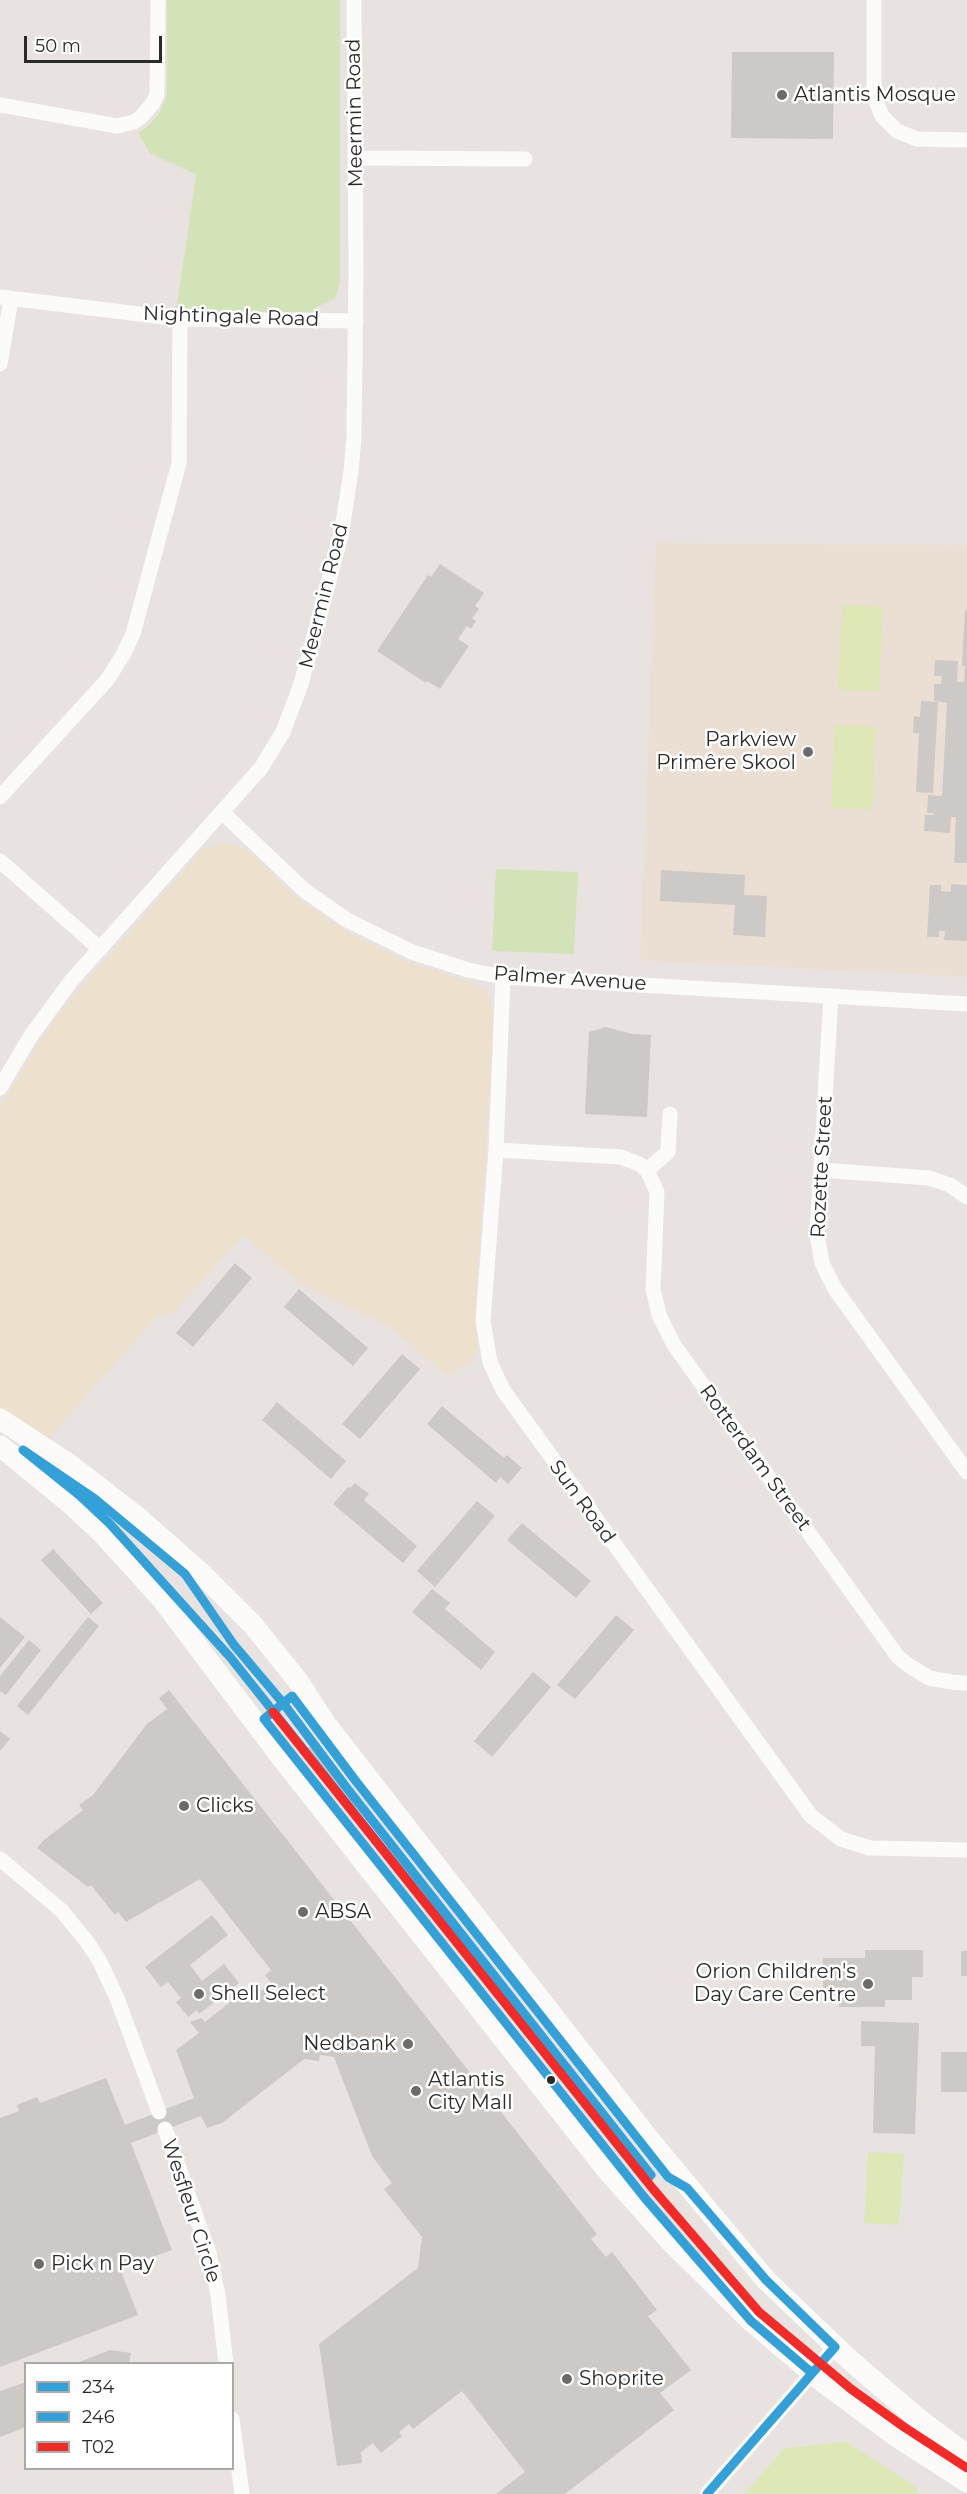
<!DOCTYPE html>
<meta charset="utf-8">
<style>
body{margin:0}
#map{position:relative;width:967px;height:2494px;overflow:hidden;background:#e8e3e0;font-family:Montserrat,sans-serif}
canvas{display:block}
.legend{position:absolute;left:24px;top:2362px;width:210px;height:108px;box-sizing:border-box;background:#fff;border:2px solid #aaa;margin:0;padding:8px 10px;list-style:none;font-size:18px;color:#2a2a2a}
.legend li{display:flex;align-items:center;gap:12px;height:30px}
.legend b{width:30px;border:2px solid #aaa}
.scale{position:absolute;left:24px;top:36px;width:138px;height:27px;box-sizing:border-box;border:3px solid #2a2a2a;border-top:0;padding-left:8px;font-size:18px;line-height:21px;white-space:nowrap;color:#2a2a2a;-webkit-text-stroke:4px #fff;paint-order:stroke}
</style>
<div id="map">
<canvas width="967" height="2494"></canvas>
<ul class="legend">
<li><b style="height:8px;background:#33a1d8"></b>234</li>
<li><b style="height:8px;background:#33a1d8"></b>246</li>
<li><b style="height:8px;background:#f22b29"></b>T02</li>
</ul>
<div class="scale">50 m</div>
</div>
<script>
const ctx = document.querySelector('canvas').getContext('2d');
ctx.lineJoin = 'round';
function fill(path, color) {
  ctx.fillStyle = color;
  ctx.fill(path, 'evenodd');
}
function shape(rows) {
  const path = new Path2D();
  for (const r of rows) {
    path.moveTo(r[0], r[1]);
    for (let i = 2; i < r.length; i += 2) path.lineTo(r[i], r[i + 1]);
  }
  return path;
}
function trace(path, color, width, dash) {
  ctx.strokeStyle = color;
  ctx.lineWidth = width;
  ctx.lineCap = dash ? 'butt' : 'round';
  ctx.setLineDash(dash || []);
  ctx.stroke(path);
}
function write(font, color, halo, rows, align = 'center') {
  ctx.font = font + ' Montserrat,sans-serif';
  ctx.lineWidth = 5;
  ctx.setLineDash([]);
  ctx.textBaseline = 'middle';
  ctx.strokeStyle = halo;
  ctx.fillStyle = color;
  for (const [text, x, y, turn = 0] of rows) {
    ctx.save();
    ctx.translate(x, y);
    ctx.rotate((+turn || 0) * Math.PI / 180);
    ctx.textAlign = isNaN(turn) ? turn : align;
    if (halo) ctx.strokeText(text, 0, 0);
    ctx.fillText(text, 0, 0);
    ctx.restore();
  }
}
fill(shape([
 [656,543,967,545,967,977,640,960]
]), '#ebdfd4');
fill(shape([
 [167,0,340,0,340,283,335,299,317,307,314,312,233,314,176,312,196,175,150,153,138,133,146,128,159,114,167,95],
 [496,869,578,872,574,954,492,951]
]), '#d2e3b8');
fill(shape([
 [219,844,235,845,248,851,294,895,346,931,408,962,471,982,485,990,489,997,494,1013,476,1302,478,1349,472,1360,447,1376,392,1328,298,1282,244,1235,171,1315,157,1316,47,1440,0,1411,0,1109,32,1053,60,1012,202,850]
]), '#ede1cd');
fill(shape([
 [842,605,883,607,879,691,838,690],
 [835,725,876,727,872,810,831,808],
 [868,2152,904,2154,899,2225,864,2223],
 [846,2442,912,2484,919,2494,744,2494,785,2448]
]), '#dee7b6');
fill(shape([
 [732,52,834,52,833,139,731,138],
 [440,564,484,593,475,606,479,609,472,618,476,621,471,629,467,626,458,639,469,646,440,689,427,681,426,683,377,651,428,575,431,577],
 [965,610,967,611,967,863,954,863,956,817,951,817,950,833,924,831,925,815,934,815,934,813,927,813,928,795,942,796,947,703,934,701,934,684,941,684,942,676,934,676,935,660,958,661,957,682,964,682,965,666,962,666],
 [921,701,938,702,933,793,916,792,919,733,913,733,914,716,920,717],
 [661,870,745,875,744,895,767,896,765,937,733,935,735,905,660,901],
 [951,884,967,885,967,941,944,940,945,931,939,931,939,937,927,937,930,885,941,885,941,891,951,892],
 [606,1027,632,1034,651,1035,647,1117,585,1114,589,1032],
 [235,1263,252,1278,193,1347,176,1333],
 [299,1289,368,1348,353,1366,284,1307],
 [402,1354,420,1369,360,1439,342,1424],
 [277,1402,346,1461,331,1479,262,1420],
 [442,1406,504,1458,507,1455,522,1468,508,1484,500,1477,496,1483,427,1424],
 [355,1483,369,1494,364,1500,417,1546,403,1563,333,1504,348,1487,350,1488],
 [477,1501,495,1516,435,1587,417,1571],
 [522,1523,591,1581,576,1598,507,1540],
 [53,1549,103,1603,91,1614,41,1560],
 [432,1589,450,1603,445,1609,495,1652,481,1670,412,1612],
 [616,1615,634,1630,575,1699,557,1685],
 [0,1617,25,1637,0,1668],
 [88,1617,99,1626,28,1715,17,1706],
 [29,1640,41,1650,6,1695,0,1691,0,1676],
 [533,1672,551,1687,492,1757,474,1741],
 [169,1690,597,2234,591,2239,606,2257,612,2252,657,2310,648,2316,691,2370,660,2393,674,2410,565,2494,496,2494,525,2472,462,2391,413,2429,409,2424,399,2432,402,2436,381,2453,373,2443,361,2452,362,2463,337,2466,319,2344,418,2268,422,2237,384,2189,392,2183,372,2156,334,2057,320,2055,319,2061,304,2059,222,2123,207,2128,201,2116,131,2143,172,2250,120,2269,138,2315,0,2367,0,2118,19,2111,17,2105,37,2097,40,2103,106,2078,125,2125,194,2098,176,2050,199,2033,190,2022,201,2018,205,2022,244,1991,251,1998,271,1983,265,1975,271,1970,200,1879,126,1922,118,1912,115,1915,91,1885,88,1887,37,1848,44,1840,83,1810,79,1805,93,1795,147,1724,167,1709,159,1698],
 [0,1731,10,1739,0,1751],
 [315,1743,362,1802,353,1809,306,1750],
 [393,1843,426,1883,417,1890,385,1850],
 [212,1915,228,1935,190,1965,202,1981,224,1964,239,1983,199,2014,197,2010,188,2017,176,2002,181,1998,168,1982,161,1987,145,1967],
 [464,1933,499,1978,490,1985,455,1940],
 [865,1950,923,1950,923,1977,912,1977,912,2000,885,2000,885,2007,839,2007,839,1991,823,1991,823,1958,865,1958],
 [961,1951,967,1951,967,1976,961,1976],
 [861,2021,919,2023,915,2134,873,2133,875,2046,861,2046],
 [549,2042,600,2107,591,2114,540,2048],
 [941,2052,967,2052,967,2092,941,2092],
 [110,2350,131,2353,129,2364,74,2364],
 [26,2382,26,2427,0,2437,0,2391]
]), '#cdc9c7');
trace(shape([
 [874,0,874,96,882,116,897,131,917,139,967,140],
 [0,105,117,126,134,122,141,117,153,103,157,94,158,0],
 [355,158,525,159],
 [0,297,180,319,356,321],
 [0,364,11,299],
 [0,797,107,680,123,655,133,634,179,463,180,319],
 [223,813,304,890,347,920,412,952,468,970,503,977,967,1004],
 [0,861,100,949],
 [503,977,496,1150,483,1321,490,1362,503,1390,811,1816,841,1839,870,1848,967,1850],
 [831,996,817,1234,822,1263,835,1289,967,1472],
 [0,1088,30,1037,71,981,261,768,283,732,301,684,341,536,351,471,354,437,356,270,354,0],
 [496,1150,621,1157,639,1164,647,1170,657,1192,653,1289,659,1315,674,1345,898,1657,908,1665,929,1678,951,1682,967,1683],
 [647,1170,668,1152,670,1114],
 [821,1170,929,1178,950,1185,967,1197],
 [0,1859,61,1910,88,1943,99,1960,117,1998,159,2112],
 [165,2129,209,2253,218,2295,226,2364],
 [232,2419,242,2494],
 [707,2494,835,2347]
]), '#fcfbfa', 15);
trace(shape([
 [0,1419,69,1464,135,1515,202,1574,253,1625,298,1681,325,1723,648,2138,766,2280,852,2362,920,2420,967,2455],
 [0,1446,71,1504,102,1533,161,1598,281,1757,607,2170,670,2241,751,2321,823,2382,897,2437,967,2482]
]), '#fcfbfa', 21);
trace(shape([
 [707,2494,835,2347,766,2280,687,2188,668,2177,355,1780,292,1696,264,1719,644,2197,751,2321,812,2373]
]), '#33a1d8', 9);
trace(shape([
 [23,1450,95,1499,185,1574,234,1645,283,1703,346,1787,651,2175,646,2180,230,1657,110,1524,79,1495,23,1450]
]), '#33a1d8', 9);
trace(shape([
 [273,1712,653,2189,759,2312,851,2389,904,2427,967,2468]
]), '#f22b29', 9);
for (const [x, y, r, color] of [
 [782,95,6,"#6c6b6a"],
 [808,752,6,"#6c6b6a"],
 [184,1806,6,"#6c6b6a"],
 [303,1912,6,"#6c6b6a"],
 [868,1984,6,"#6c6b6a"],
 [199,1994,6,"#6c6b6a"],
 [408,2044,6,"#6c6b6a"],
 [551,2080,5,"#2a2a2a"],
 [416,2091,6,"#6c6b6a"],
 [39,2264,6,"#6c6b6a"],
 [567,2379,6,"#6c6b6a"]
]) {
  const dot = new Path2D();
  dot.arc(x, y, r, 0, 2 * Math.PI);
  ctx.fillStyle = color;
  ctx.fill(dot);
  trace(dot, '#fff', 2);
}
write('20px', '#2a2a2a', '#fff', [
 ["Atlantis Mosque",794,95],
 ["Parkview",796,740,"right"],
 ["Primêre Skool",796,763,"right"],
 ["Clicks",196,1806],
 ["ABSA",315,1912],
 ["Orion Children's",856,1972,"right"],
 ["Day Care Centre",856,1995,"right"],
 ["Shell Select",211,1994],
 ["Nedbank",396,2044,"right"],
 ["Atlantis",428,2080],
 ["City Mall",428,2103],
 ["Pick n Pay",51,2264],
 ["Shoprite",579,2379]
], 'left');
write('20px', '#2a2a2a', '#fff', [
 ["Meermin Road",355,113,-91],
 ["Nightingale Road",231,317,2],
 ["Meermin Road",324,596,-76],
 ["Palmer Avenue",570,979,4],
 ["Rozette Street",822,1167,-87],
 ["Rotterdam Street",755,1458,54],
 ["Sun Road",582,1502,54],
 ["Wesfleur Circle",191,2211,72]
]);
</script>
